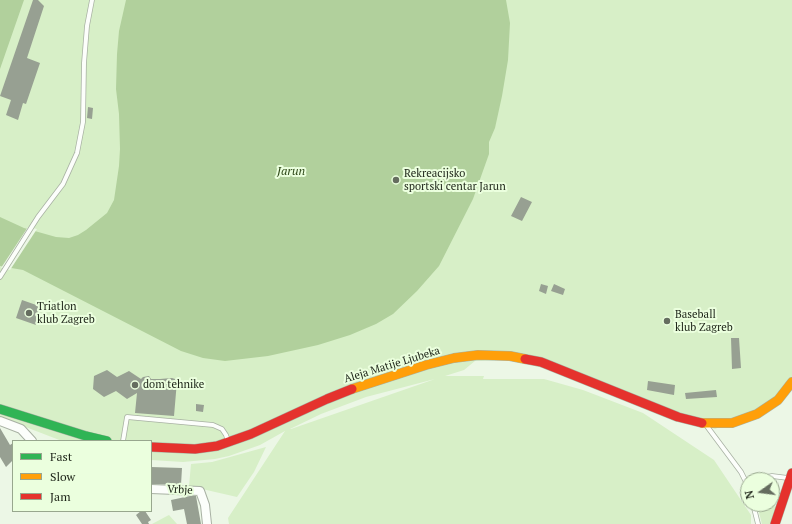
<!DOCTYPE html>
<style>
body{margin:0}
#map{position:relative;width:792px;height:524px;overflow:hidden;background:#ecf7e6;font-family:"PT Serif",serif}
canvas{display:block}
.legend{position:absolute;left:12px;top:440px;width:140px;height:72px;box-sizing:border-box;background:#ebffde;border:1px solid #98a78e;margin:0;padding:5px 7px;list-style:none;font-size:12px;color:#1c2317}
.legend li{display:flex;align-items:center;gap:8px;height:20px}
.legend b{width:20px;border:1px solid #98a78e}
.north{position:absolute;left:740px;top:472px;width:40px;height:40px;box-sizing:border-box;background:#ebffde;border:1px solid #98a78e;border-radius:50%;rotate:256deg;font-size:11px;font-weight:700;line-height:16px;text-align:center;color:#1c2317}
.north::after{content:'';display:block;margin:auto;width:14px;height:18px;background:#656d5f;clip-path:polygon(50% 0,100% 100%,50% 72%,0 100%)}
</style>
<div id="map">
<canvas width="792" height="524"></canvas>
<ul class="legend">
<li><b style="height:5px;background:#30b455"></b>Fast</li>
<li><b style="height:5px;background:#ff9f0a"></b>Slow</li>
<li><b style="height:5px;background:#e5322d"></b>Jam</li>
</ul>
<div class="north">N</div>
</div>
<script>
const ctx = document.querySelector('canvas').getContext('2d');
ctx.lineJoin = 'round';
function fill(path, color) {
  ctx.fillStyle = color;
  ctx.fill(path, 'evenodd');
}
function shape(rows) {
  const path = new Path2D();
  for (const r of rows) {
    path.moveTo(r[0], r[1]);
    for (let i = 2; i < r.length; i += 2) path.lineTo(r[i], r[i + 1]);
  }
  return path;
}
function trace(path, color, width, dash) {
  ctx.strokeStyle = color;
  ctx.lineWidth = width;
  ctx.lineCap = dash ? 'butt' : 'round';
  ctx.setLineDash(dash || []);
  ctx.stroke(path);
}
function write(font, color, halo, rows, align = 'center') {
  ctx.font = font + ' "PT Serif",serif';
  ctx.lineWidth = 4;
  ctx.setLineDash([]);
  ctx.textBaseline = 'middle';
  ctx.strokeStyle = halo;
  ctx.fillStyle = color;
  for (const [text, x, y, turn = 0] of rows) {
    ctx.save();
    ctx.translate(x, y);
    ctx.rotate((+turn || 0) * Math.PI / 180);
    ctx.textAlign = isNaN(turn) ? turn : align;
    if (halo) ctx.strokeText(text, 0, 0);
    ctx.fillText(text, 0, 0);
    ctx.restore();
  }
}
fill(shape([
 [0,0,792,0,792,390,781,402,715,429,551,370,519,362,505,360,475,361,464,370,445,376,484,376,483,379,544,379,583,390,643,413,714,460,751,515,751,524,229,524,228,518,285,431,260,445,229,456,215,459,183,462,151,460,151,441,62,441,23,426,0,420],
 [435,379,291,429,290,429,321,414,366,397],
 [266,447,254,472,237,497,189,486,191,464,212,462],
 [757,505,773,505,777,507,773,524,762,524],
 [169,515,177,524,152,524,167,516]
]), '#d7efc7');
fill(shape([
 [0,0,24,0,0,69],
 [126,0,506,0,510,23,508,60,502,96,495,128,489,142,489,154,473,199,439,266,417,291,393,314,376,324,350,335,318,345,268,356,225,361,203,358,181,351,23,270,0,266,0,217,24,228,56,237,69,238,78,235,86,230,107,213,114,200,119,166,120,149,119,114,116,89,117,54,119,31]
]), '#b1d09c');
fill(shape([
 [28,227,37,229,10,270,1,268]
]), '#ecf7e6');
fill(shape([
 [33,0,38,0,44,6,27,58,40,63,26,104,23,103,18,120,6,115,11,100,0,96],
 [88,107,93,108,92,119,87,118],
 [521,197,532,202,522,221,511,216],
 [541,284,548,286,546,294,539,291],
 [554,284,565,289,563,295,551,291],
 [22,300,42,307,36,325,16,318],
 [731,338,739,338,741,368,732,369],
 [107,370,117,377,129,371,141,379,143,377,149,376,151,379,160,379,172,378,175,379,177,381,174,416,135,413,137,393,127,399,116,391,104,397,93,389,94,376],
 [648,381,675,385,674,395,647,390],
 [716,390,717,397,686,399,685,393],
 [196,404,204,405,203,412,196,411],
 [0,428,10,445,13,443,13,460,6,467,0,457],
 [151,467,182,468,181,485,151,484],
 [190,496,196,496,201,524,187,524,184,509,173,511,171,500],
 [141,511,145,511,151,520,148,522,149,524,142,524,136,515]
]), '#97a092');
const lane = shape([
 [0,277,38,217,63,184,77,153,83,122,84,63,87,26,92,0],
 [706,425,741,472,748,486],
 [123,441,127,417,213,425,222,429,226,435,228,441],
 [752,480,772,476,788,478],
 [753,504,758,524]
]);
const street = shape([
 [0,421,21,429,32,441],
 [151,489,200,491,205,505,207,524]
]);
const fast = shape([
 [0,409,86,436,107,441]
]);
const slow = shape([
 [352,389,426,365,454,358,478,355,510,356,525,359],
 [702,423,732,423,757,414,778,400,792,382]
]);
const jam = shape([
 [525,359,541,362,678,417,702,423],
 [151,447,195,449,217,446,251,434,327,399,352,389],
 [775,524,792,473]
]);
trace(lane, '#a8b1a3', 5.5);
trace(street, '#a8b1a3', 10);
trace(fast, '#a8b1a3', 10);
trace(slow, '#a8b1a3', 10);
trace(jam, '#a8b1a3', 10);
trace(lane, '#fcfefb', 4);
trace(street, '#fcfefb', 8);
trace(fast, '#30b455', 9);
trace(slow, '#ff9f0a', 9);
trace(jam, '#e5322d', 9);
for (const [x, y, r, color] of [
 [396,180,4,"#656d5f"],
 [29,313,4,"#656d5f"],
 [667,321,4,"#656d5f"],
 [135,385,4,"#656d5f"]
]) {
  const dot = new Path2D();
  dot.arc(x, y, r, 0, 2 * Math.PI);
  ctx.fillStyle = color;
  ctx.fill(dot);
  trace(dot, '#ebffde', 1.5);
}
write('11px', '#1c2317', '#ebffde', [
 ["Rekreacijsko",404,174],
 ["sportski centar Jarun",404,187],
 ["Triatlon",37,307],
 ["klub Zagreb",37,320],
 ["Baseball",675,315],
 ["klub Zagreb",675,328],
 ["dom tehnike",143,385]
], 'left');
write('11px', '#1c2317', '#ebffde', [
 ["Aleja Matije Ljubeka",392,365,-17],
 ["Vrbje",180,490,3]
]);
write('italic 12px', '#2d4717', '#ebffde', [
 ["Jarun",291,172]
]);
</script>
